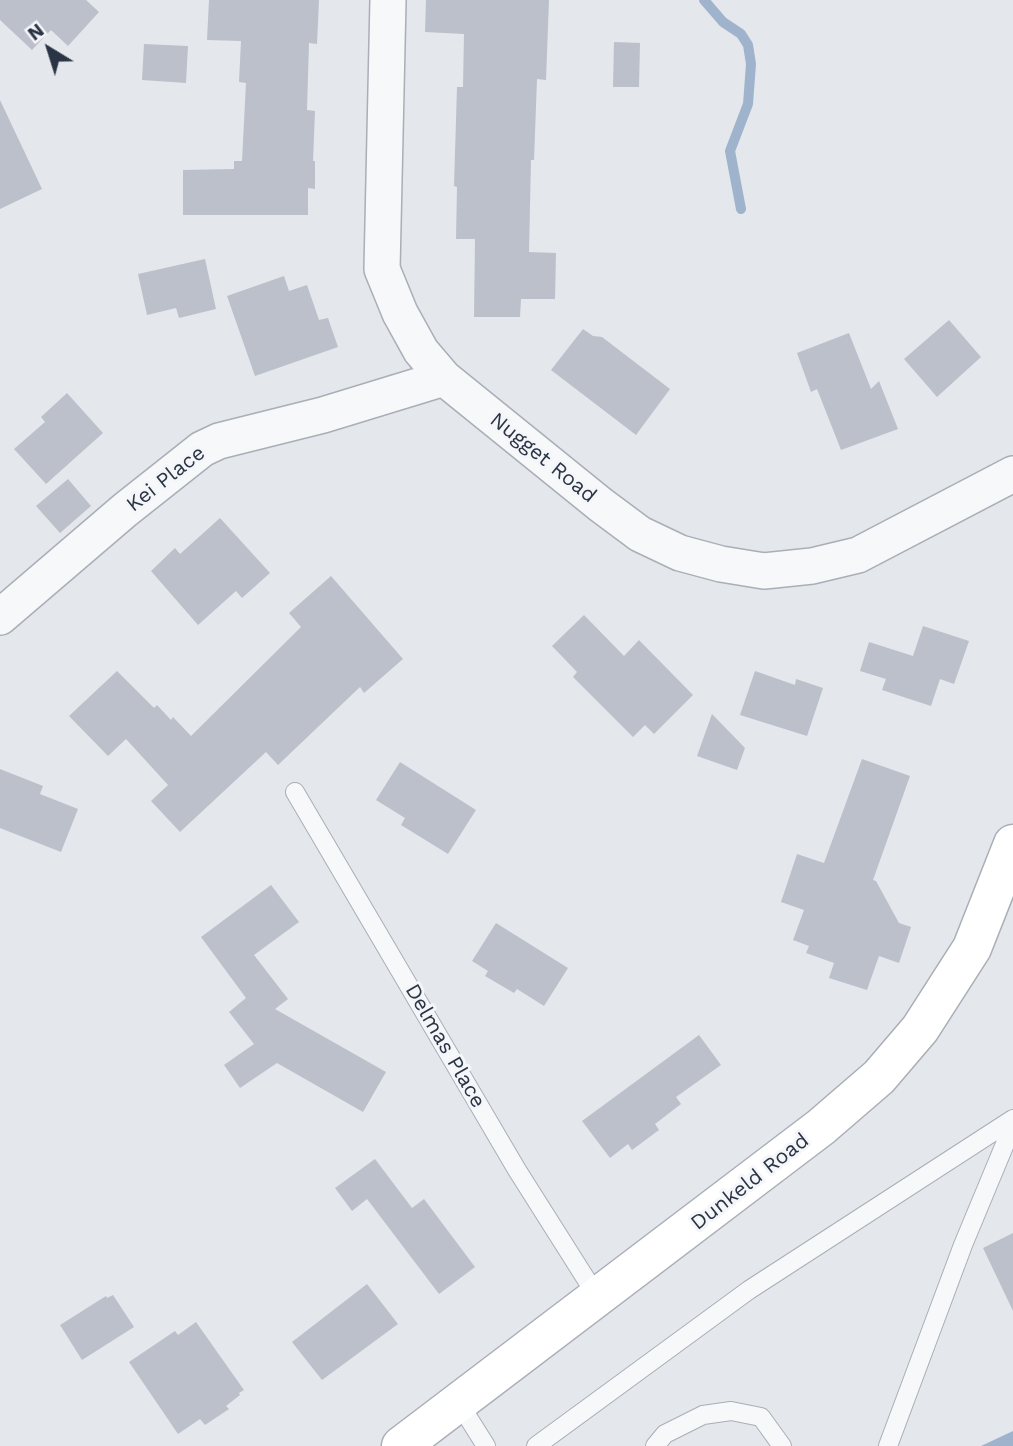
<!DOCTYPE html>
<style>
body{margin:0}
#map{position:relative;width:1013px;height:1446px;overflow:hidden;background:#e4e7ec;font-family:"Work Sans",sans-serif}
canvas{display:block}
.north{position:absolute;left:14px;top:14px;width:70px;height:70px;-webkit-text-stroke:5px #f4f6f9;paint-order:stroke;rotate:322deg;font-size:19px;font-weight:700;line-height:28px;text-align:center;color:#2b3445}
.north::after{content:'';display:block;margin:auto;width:24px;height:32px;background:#2b3445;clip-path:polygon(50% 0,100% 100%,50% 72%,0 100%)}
</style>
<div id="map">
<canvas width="1013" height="1446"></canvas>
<div class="north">N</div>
</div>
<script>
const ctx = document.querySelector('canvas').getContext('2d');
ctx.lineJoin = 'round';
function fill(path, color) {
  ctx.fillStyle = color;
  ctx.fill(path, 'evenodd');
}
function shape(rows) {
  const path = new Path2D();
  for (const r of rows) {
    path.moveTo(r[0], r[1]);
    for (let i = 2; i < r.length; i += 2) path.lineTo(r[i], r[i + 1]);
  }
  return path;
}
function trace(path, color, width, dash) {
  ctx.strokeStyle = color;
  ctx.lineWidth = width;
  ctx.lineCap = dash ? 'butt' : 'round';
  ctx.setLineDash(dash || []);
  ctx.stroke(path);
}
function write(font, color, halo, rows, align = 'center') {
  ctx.font = font + ' "Work Sans",sans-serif';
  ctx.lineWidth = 6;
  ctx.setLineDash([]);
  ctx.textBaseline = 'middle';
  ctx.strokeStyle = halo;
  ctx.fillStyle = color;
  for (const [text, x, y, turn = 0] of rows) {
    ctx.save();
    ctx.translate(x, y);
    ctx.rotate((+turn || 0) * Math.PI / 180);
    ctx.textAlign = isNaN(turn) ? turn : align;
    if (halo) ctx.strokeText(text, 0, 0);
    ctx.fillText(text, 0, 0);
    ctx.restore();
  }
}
fill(shape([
 [1013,1431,1013,1446,981,1446]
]), '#9fb4cc');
trace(shape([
 [704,0,723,22,741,34,748,45,751,64,748,104,730,151,741,209]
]), '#9fb4cc', 10);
fill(shape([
 [0,0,86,0,99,12,68,46,51,30,32,50,0,20],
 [209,0,319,0,317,44,309,43,307,110,315,111,313,161,315,161,315,189,308,188,308,215,183,215,183,170,234,169,234,161,242,161,246,83,239,82,241,41,207,40],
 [426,0,549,0,546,80,537,79,534,160,531,160,529,252,556,253,555,299,521,299,520,317,474,317,475,239,456,239,457,187,454,186,457,87,463,87,464,34,425,32],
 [614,42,640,43,639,87,613,87],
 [144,44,188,46,186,83,142,80],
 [0,100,42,189,0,209],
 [205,259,216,309,179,318,176,308,147,315,138,274],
 [284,276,289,291,307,285,319,320,328,318,338,347,255,376,227,296],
 [949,320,981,357,937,397,904,359],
 [583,329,593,336,602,337,670,389,636,435,551,370],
 [849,333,871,389,879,381,898,429,841,450,817,389,811,392,797,353],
 [67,393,103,433,46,484,14,449,45,422,41,417],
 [68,479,91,506,60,533,36,506],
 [220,518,270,573,242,598,236,591,198,625,151,571,175,548,180,554],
 [331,576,403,659,364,693,360,687,278,765,266,752,180,832,151,801,168,785,126,739,108,756,69,716,117,671,154,708,157,705,171,720,173,717,191,736,301,627,289,613],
 [584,615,624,656,639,640,693,695,654,734,645,725,633,737,573,677,577,672,552,646],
 [923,626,969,641,954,684,940,679,931,706,882,690,886,679,860,671,869,642,913,656],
 [755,671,795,685,796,679,823,688,807,736,740,715],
 [712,714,745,748,737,770,697,756],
 [862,759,910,776,873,880,876,881,899,923,911,927,899,963,879,956,867,990,829,978,834,963,806,953,809,946,793,940,804,910,781,902,797,854,824,863],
 [400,762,476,810,448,854,401,825,405,818,376,800],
 [0,769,43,786,40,794,78,809,61,852,0,828],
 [271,885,299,922,254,955,288,999,275,1009,386,1072,363,1112,277,1063,240,1088,224,1065,254,1044,229,1012,246,998,201,937],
 [496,923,568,968,544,1006,517,989,514,993,485,976,488,971,472,961],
 [699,1035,721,1065,676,1097,681,1104,655,1124,659,1130,632,1150,628,1144,610,1158,582,1121],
 [375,1159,412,1208,424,1199,475,1267,439,1294,367,1199,352,1211,335,1188],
 [1013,1233,1013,1311,983,1248],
 [367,1284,398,1324,322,1380,292,1342],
 [113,1295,134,1327,82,1360,60,1325,106,1296,107,1298],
 [196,1322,244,1390,239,1393,240,1395,226,1406,229,1409,205,1425,200,1419,178,1434,129,1362,175,1331,178,1335]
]), '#bbc0ca');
const lane = shape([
 [295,792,517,1170,598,1298],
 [459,1403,486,1446],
 [536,1446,749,1290,1013,1119],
 [655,1446,665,1434,703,1415,731,1411,761,1417,782,1446],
 [888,1446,963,1245,1005,1144,1013,1135]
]);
const street = shape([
 [388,0,382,269,400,313,421,351,444,378,601,505,640,534,680,553,721,564,764,571,812,566,858,555,1013,474],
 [0,617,125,510,202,449,219,441,323,415,444,378]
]);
const secondary = shape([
 [401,1446,821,1127,879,1077,920,1029,972,948,1013,844]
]);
trace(lane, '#a9aeb7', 20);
trace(street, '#a9aeb7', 38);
trace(secondary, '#a9aeb7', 41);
trace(lane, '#f7f8fa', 18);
trace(street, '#f7f8fa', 35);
trace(secondary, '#fff', 38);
write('21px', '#2b3445', '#f4f6f9', [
 ["Nugget Road",543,458,39],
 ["Kei Place",166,479,-38],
 ["Delmas Place",445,1046,60],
 ["Dunkeld Road",750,1182,-38]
]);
</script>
